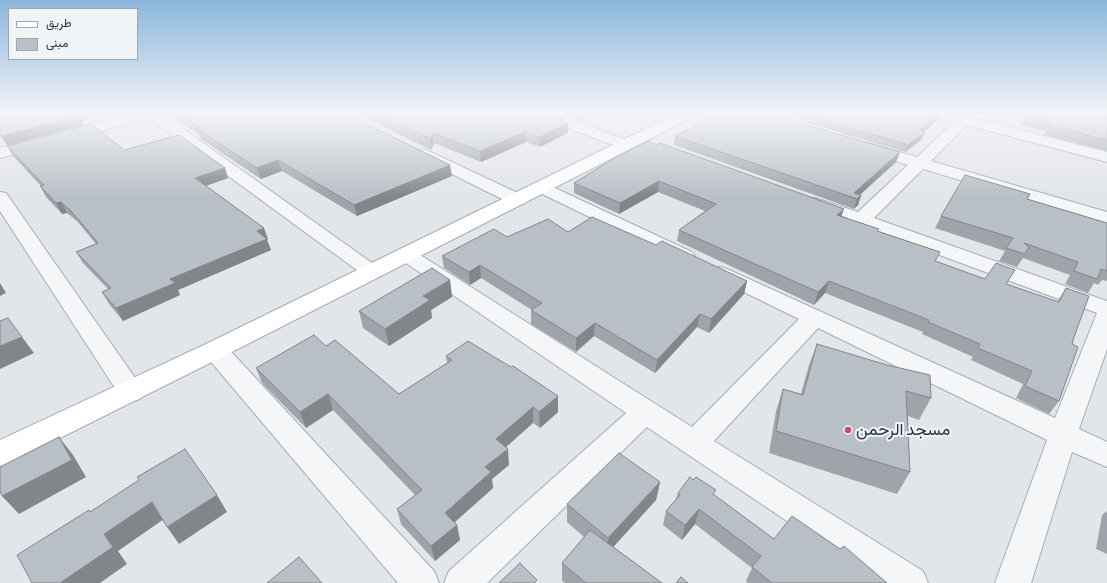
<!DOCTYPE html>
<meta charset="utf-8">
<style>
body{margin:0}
#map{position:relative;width:1107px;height:583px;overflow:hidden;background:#e2e5ea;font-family:"Alegreya Sans",Vazirmatn,sans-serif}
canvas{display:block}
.legend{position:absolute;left:8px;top:8px;width:130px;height:52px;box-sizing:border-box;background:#f1f4f7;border:1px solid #a1a7ae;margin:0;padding:5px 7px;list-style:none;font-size:12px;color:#2a3441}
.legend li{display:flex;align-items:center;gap:8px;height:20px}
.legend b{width:20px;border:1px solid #a1a7ae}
</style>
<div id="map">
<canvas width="1107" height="583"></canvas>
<ul class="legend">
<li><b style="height:5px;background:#fff"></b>طريق</li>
<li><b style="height:11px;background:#b9bfc6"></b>مبنى</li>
</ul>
</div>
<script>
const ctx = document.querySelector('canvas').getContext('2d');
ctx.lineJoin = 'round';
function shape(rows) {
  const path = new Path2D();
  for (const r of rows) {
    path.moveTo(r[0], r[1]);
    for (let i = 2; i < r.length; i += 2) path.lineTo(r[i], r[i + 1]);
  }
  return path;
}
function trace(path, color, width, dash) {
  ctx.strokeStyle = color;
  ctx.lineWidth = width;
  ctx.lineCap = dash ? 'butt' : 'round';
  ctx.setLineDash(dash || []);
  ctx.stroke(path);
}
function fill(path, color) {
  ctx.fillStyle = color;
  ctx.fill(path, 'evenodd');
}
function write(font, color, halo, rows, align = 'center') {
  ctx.font = font + ' "Alegreya Sans",Vazirmatn,sans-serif';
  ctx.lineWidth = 4;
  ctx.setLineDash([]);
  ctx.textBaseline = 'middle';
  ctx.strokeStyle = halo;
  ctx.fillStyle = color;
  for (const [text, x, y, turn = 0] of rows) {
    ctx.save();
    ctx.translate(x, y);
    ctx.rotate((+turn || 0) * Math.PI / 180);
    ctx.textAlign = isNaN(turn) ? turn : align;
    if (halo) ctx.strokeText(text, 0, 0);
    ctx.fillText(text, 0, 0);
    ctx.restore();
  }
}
const street = shape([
 [127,115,164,115,379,268,383,272,379,276,372,278,365,276,149,118,0,158,0,148,127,115],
 [540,115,561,115,631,142,634,145,631,148,626,150,621,148,542,118,540,115],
 [936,115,961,115,1107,152,1107,162,967,125,931,161,1107,212,1107,224,923,169,874,218,1107,301,1107,349,1079,429,1107,442,1107,467,1072,452,1031,583,995,583,1047,440,818,328,714,441,923,571,928,583,879,583,647,427,487,583,444,583,449,571,626,413,400,259,397,255,400,251,407,249,414,251,692,427,799,319,713,277,709,273,713,269,720,267,727,269,1055,418,1097,313,809,207,806,203,809,199,815,198,858,212,908,165,863,151,860,148,863,145,868,143,917,157,954,122,938,118,936,115],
 [424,149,524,196,527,200,524,204,518,205,512,204,418,157,416,154,418,151,424,149],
 [542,182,692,252,695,256,692,260,685,262,678,260,536,191,533,187,536,183,542,182],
 [0,192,6,193,140,385,144,392,140,399,131,402,122,399,0,211,0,192],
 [215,341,224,344,434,571,439,583,398,583,206,356,203,350,206,344,215,341]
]);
const secondary = shape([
 [674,115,693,115,691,118,224,356,10,463,0,466,0,440,206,344,674,115]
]);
trace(street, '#a7acb4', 2);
trace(secondary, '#a7acb4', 2);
fill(street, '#f4f6f8');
fill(secondary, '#fff');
fill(shape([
 [0,115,82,121,84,125,7,145,0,135],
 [168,115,348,115,452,176,357,216,282,171,261,179,201,139,199,134],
 [360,115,485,115,492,118,564,118,564,122,568,133,540,147,526,142,481,162,434,143,431,150],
 [566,115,588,115,579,120],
 [799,115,940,115,938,120,924,132,922,139,905,152,798,120],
 [1025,115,1107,115,1107,151,1044,135,1046,131,1020,125],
 [675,136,900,152,896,162,860,195,861,195,858,205,854,209,674,145],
 [7,146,124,150,228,178,206,186,268,239,267,240,271,250,178,290,180,295,123,321,109,304,102,292,108,289,83,263,76,252,96,244,78,222,67,213,62,214,46,197,40,186,41,186,13,156],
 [616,157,842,216,878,231,940,252,935,261,985,279,1007,284,1057,302,1066,288,1074,337,1059,401,1049,414,1016,398,1023,384,971,360,973,357,922,334,923,332,825,293,814,305,677,241,679,230,705,211,658,192,619,214,574,193,574,183],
 [1030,194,1027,199,1107,223,1107,281,1102,280,1098,285,1094,283,1088,293,1065,284,1070,275,1023,258,1017,267,999,261,1005,251,935,228,941,216],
 [568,232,656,245,747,281,744,294,709,333,697,327,655,373,594,336,576,352,531,324,531,310,532,310,481,278,470,285,444,268,442,256,507,237],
 [450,280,452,297,431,310,432,318,389,346,363,328,359,311],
 [817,344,931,398,919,420,908,416,910,472,897,494,769,453,776,411,783,389,801,394,809,365],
 [326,346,399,394,447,363,446,356,558,412,540,428,533,423,506,447,509,465,492,479,493,488,455,522,457,525,460,540,435,561,401,524,397,509,415,495,333,410,306,428,262,383,256,368],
 [693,480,774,539,887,583,748,583,746,581,752,568,695,524,682,540,663,525,666,511,676,499,678,493],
 [660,482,656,500,613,547,662,583,565,583,562,581,562,563,584,537,567,522,567,504],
 [1107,511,1107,554,1096,549,1102,515]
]), '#9fa4aa');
fill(shape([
 [77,115,101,115,82,121,84,125,7,145,2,136],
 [579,115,588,115,579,120],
 [938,115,940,115,938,120,917,137,920,130],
 [564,118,564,125,568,123,568,133,540,147,539,137,560,120],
 [525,132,526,142,481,162,480,151],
 [925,132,922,139,905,152,908,145],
 [433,133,434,143,431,150,430,139],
 [900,152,896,162,856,198,854,193],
 [278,160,282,171,261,179,257,168],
 [450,165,452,176,357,216,354,205],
 [225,168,228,178,199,188,195,178],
 [659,181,658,192,619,214,620,203],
 [861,195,858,205,854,209,857,199],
 [61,202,67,213,62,214,56,203],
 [844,209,840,220,837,215],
 [264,228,268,239,267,240,271,250,178,290,180,295,123,321,116,308,257,231],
 [480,265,481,278,470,285,469,272],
 [450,280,452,297,431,310,432,318,389,346,385,329,423,296],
 [747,281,744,294,709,333,711,319],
 [829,281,825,293,814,305,818,292],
 [0,283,6,293,0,296],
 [700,314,697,327,655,373,657,360],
 [595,323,594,336,576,352,576,338],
 [22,337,34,353,0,369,0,346],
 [328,394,333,410,306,428,300,412],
 [558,396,558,412,540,428,539,412],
 [533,407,533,423,497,455,496,439],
 [59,437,73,455,86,477,19,514,2,496],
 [508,449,509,465,492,479,493,488,448,528,445,513,485,467],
 [660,482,656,500,606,555,608,538],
 [217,495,227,512,179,544,167,527],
 [152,502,164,519,118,551,127,564,100,583,60,583,104,534],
 [699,509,695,524,682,540,685,525],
 [457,525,460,540,435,561,431,546]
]), '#82868b');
const building = shape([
 [0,115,79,115,80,116,2,136,0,133,0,115],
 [180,115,348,115,450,165,354,205,278,160,257,168,197,129,201,128,180,115],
 [379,115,485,115,492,118,500,115,557,115,564,118,560,120,568,123,539,137,525,132,480,151,433,133,430,139,379,115],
 [715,115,772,115,900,152,854,193,861,195,857,199,675,136,715,115],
 [807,115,938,115,920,130,925,132,908,145,807,115],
 [1026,115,1107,115,1107,140,1049,125,1052,121,1026,115],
 [91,124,124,150,179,135,225,168,195,178,264,228,257,231,267,239,170,279,175,283,116,308,102,292,111,288,76,252,98,243,71,211,61,202,56,203,40,186,44,185,7,146,91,124],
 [648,141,657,145,660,143,844,209,837,215,879,229,877,231,940,252,935,261,985,279,996,263,1015,270,1006,284,1059,302,1066,288,1089,296,1074,337,1072,344,1078,347,1059,401,1025,386,1032,371,978,348,980,344,928,322,929,320,829,281,818,292,679,230,716,204,659,181,620,203,574,183,616,157,648,141],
 [965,175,1030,194,1027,199,1107,223,1107,271,1101,269,1097,279,1074,271,1078,262,1024,243,1029,247,1025,254,1006,248,1013,238,941,216,965,175],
 [592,217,656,245,662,241,747,281,711,319,700,314,657,360,595,323,576,338,531,310,542,303,480,265,469,272,442,256,494,229,507,237,548,219,568,232,592,217],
 [432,268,450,280,423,296,430,300,385,329,359,311,432,268],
 [8,318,22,337,0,346,0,321,8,318],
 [314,335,326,346,335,340,399,394,452,360,446,356,468,341,511,367,513,366,558,396,539,412,533,407,496,439,508,449,485,467,491,472,445,513,457,525,431,546,397,509,422,490,328,394,300,412,256,368,314,335],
 [817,344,887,365,930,375,931,398,906,391,910,472,776,431,783,389,803,395,817,344],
 [59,437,72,460,2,496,0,491,0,467,59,437],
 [185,449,217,495,167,527,152,502,104,534,113,547,60,583,32,583,17,555,89,510,90,512,139,480,137,477,185,449],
 [619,453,660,482,608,538,567,504,619,453],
 [690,477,693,480,696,477,716,490,713,494,774,539,792,516,840,549,844,546,887,583,772,583,752,567,761,556,699,509,685,525,666,511,680,495,678,493,690,477],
 [590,530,662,583,586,583,562,563,590,530],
 [299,557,322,583,267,583,299,557],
 [520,563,537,580,534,583,499,583,520,563],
 [681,577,688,583,676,583,681,577]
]);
fill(building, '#b9bfc6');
trace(building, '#82868b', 1);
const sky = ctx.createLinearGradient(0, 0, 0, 197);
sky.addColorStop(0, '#8ab5db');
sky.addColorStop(0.58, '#f2f3f6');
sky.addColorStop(1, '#f2f3f600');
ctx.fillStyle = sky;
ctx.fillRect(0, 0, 1107, 197);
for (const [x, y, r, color] of [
 [848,430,4,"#ca4c69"]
]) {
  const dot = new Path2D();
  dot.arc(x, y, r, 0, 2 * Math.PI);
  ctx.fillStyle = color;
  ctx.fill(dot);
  trace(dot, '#f1f4f7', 1.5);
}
write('17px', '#2a3441', '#f1f4f7', [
 ["مسجد الرحمن",856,430]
], 'left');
</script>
